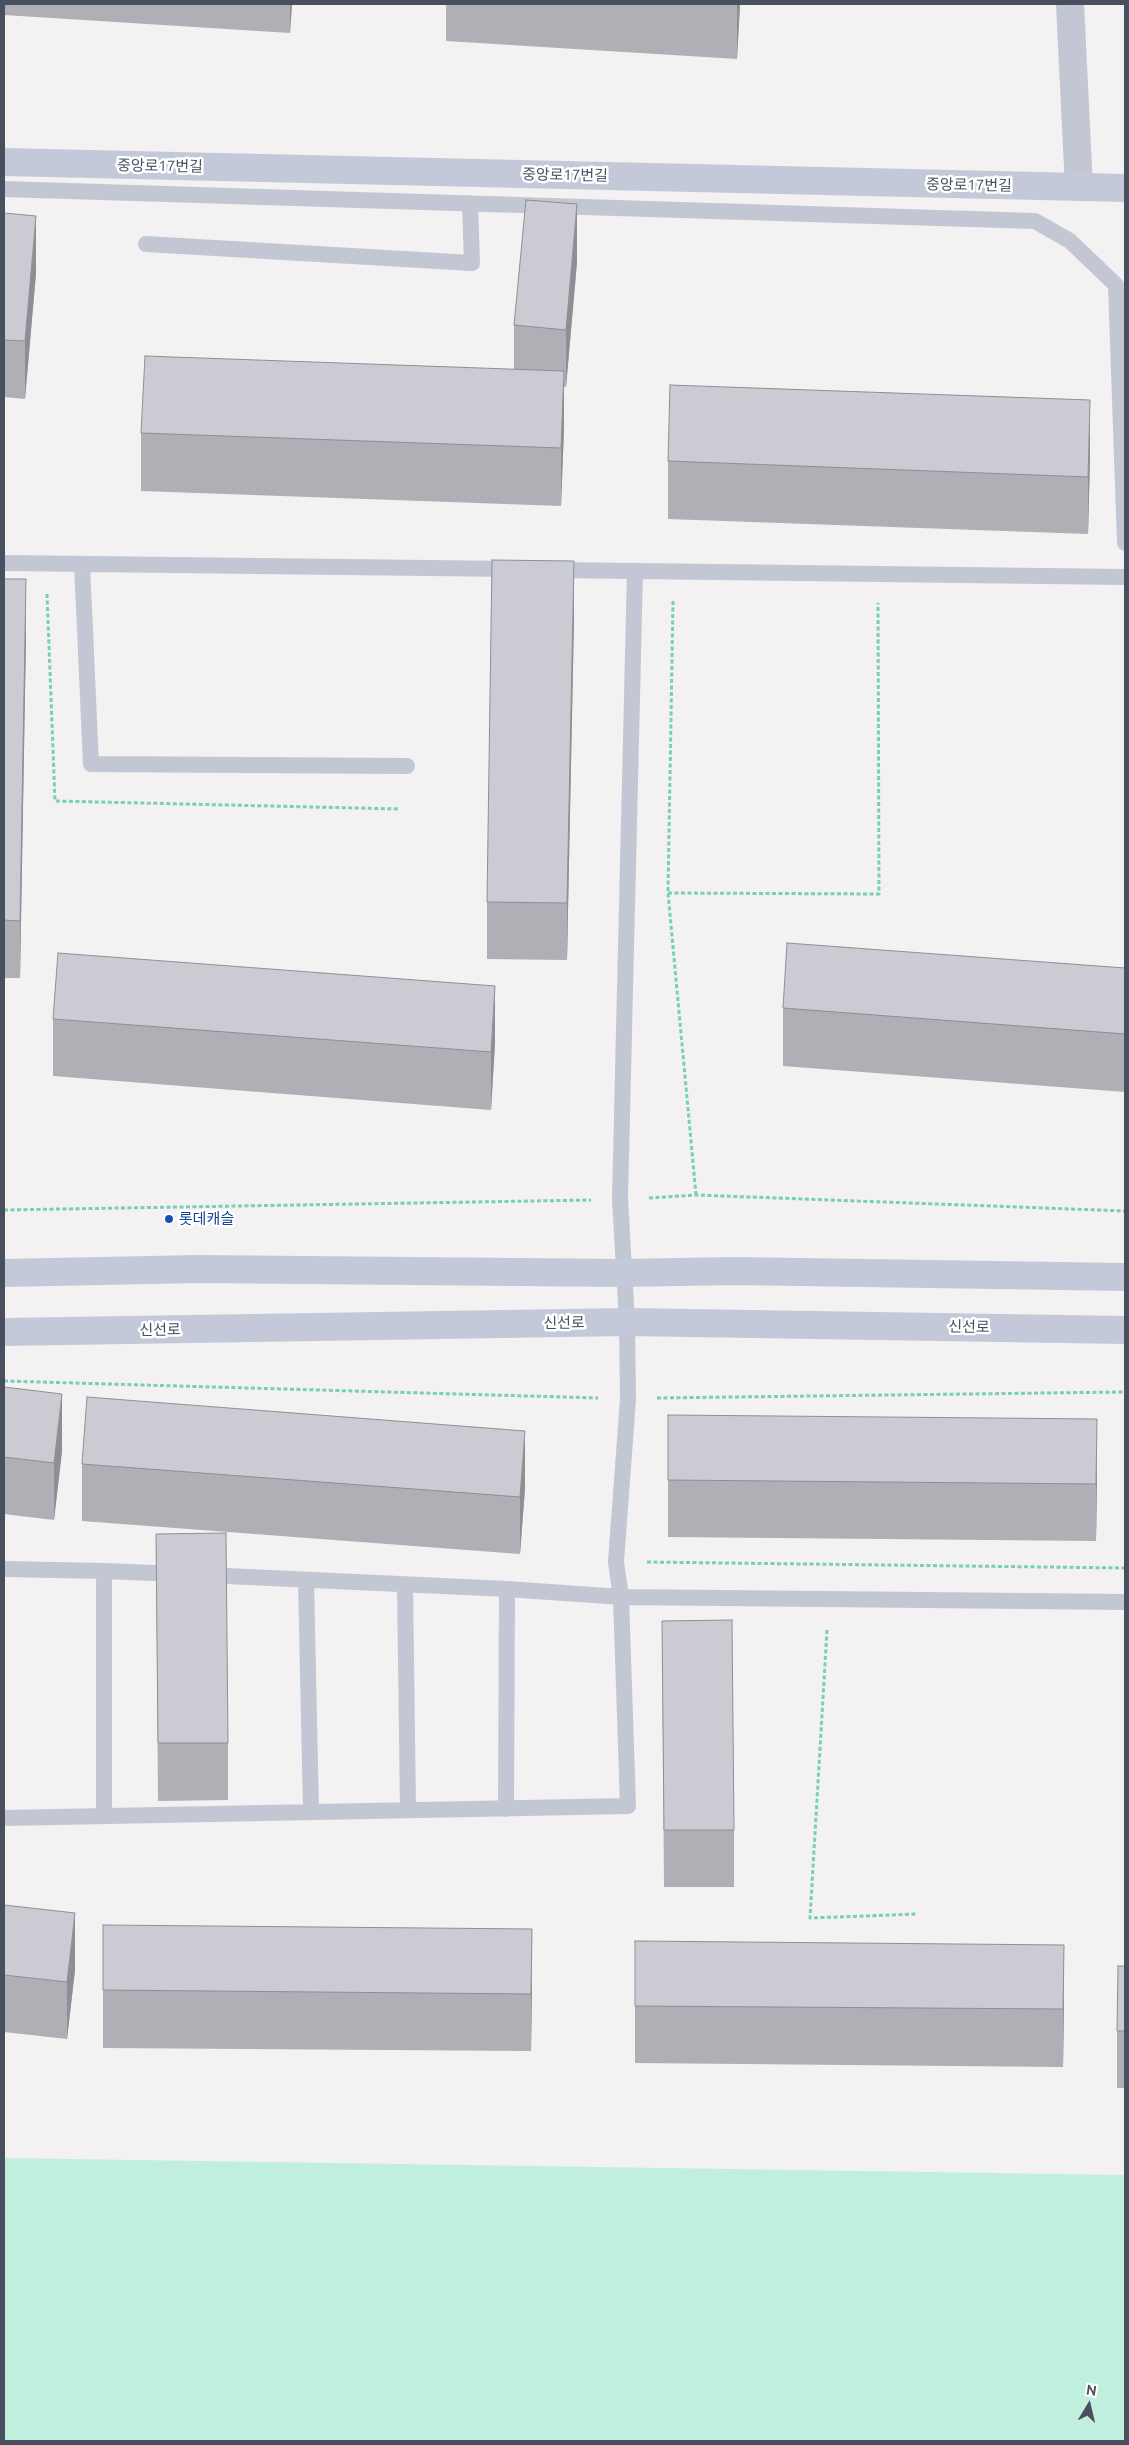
<!DOCTYPE html>
<meta charset="utf-8">
<style>
body{margin:0}
#map{position:relative;width:1129px;height:2445px;overflow:hidden;background:#f3f1f1;font-family:Ubuntu,sans-serif}
canvas{display:block}
.frame{position:absolute;inset:0;border:5px solid #484f5f;pointer-events:none}
.north{position:absolute;left:1064px;top:2380px;width:50px;height:50px;-webkit-text-stroke:4px #fff;paint-order:stroke;rotate:9deg;font-size:14px;font-weight:700;line-height:20px;text-align:center;color:#484f5f}
.north::after{content:'';display:block;margin:auto;width:18px;height:22px;background:#484f5f;clip-path:polygon(50% 0,100% 100%,50% 72%,0 100%)}
</style>
<div id="map">
<canvas width="1129" height="2445"></canvas>
<div class="frame"></div>
<div class="north">N</div>
</div>
<script>
const ctx = document.querySelector('canvas').getContext('2d');
ctx.lineJoin = 'round';
function fill(path, color) {
  ctx.fillStyle = color;
  ctx.fill(path, 'evenodd');
}
function shape(rows) {
  const path = new Path2D();
  for (const r of rows) {
    path.moveTo(r[0], r[1]);
    for (let i = 2; i < r.length; i += 2) path.lineTo(r[i], r[i + 1]);
  }
  return path;
}
function trace(path, color, width, dash) {
  ctx.strokeStyle = color;
  ctx.lineWidth = width;
  ctx.lineCap = dash ? 'butt' : 'round';
  ctx.setLineDash(dash || []);
  ctx.stroke(path);
}
function write(font, color, halo, rows, align = 'center') {
  ctx.font = font + ' Ubuntu,"Noto Sans KR",sans-serif';
  ctx.lineWidth = 5;
  ctx.setLineDash([]);
  ctx.textBaseline = 'middle';
  ctx.strokeStyle = halo;
  ctx.fillStyle = color;
  for (const [text, x, y, turn = 0] of rows) {
    ctx.save();
    ctx.translate(x, y);
    ctx.rotate((+turn || 0) * Math.PI / 180);
    ctx.textAlign = isNaN(turn) ? turn : align;
    if (halo) ctx.strokeText(text, 0, 0);
    ctx.fillText(text, 0, 0);
    ctx.restore();
  }
}
fill(shape([
 [4,2158,1125,2175,1125,2441,4,2441]
]), '#c0f0dd');
trace(shape([
 [47,594,55,801,400,809],
 [673,601,668,893,696,1195],
 [668,893,879,894,878,603],
 [649,1198,696,1195,1125,1211],
 [4,1210,591,1200],
 [4,1381,598,1398],
 [657,1398,1125,1392],
 [647,1562,1125,1568],
 [827,1630,810,1918,918,1914]
]), '#77cfb7', 3, [4, 2.5]);
trace(shape([
 [4,189,1035,221,1070,241,1116,285,1125,543],
 [146,244,472,263,470,203],
 [4,563,513,569],
 [82,564,91,764,407,766],
 [553,570,1125,577],
 [635,571,620,1199,627,1322,628,1399,616,1562,621,1597,1125,1602],
 [4,1569,104,1571,104,1816],
 [104,1571,178,1574],
 [306,1580,311,1812],
 [405,1585,408,1810],
 [506,1809,507,1589],
 [4,1818,628,1806,621,1597,507,1589,205,1575]
]), '#c2c7d3', 16);
trace(shape([
 [1070,4,1079,187]
]), '#c2c7d3', 28);
trace(shape([
 [4,162,1125,188],
 [4,1273,198,1269,623,1273,734,1271,1125,1277],
 [4,1332,627,1322,1125,1330]
]), '#c4c9d9', 28);
fill(shape([
 [4,4,292,4,290,33,4,15],
 [446,4,740,4,737,59,446,41],
 [4,213,36,273,25,399,4,397],
 [577,262,566,387,564,387,564,429,561,506,141,491,141,433,514,369,514,325],
 [1090,457,1088,534,668,519,668,461],
 [4,579,26,637,20,978,4,978],
 [574,619,567,960,487,959,487,902],
 [1125,968,1125,1092,783,1066,783,1008],
 [53,1019,495,1043,491,1110,53,1076],
 [4,1387,62,1451,54,1520,4,1514],
 [668,1415,1097,1476,1096,1541,668,1537],
 [82,1464,525,1488,520,1554,82,1521],
 [156,1534,228,1743,228,1800,158,1801],
 [662,1621,734,1830,734,1887,664,1887],
 [4,1905,75,1970,67,2039,4,2032],
 [103,1925,532,1987,531,2051,103,2048],
 [1125,1966,1125,2088,1117,2088,1117,2031],
 [1064,2002,1063,2067,635,2063,635,2006]
]), '#afafb5');
fill(shape([
 [290,4,292,4,290,33],
 [737,4,740,4,737,59],
 [577,204,577,262,566,387,566,330],
 [36,216,36,273,25,399,25,341],
 [564,371,564,429,561,506,561,448],
 [1090,400,1090,457,1088,534,1088,477],
 [574,561,574,619,567,960,567,903],
 [26,579,26,637,20,978,20,921],
 [495,986,495,1043,491,1110,491,1052],
 [62,1394,62,1451,54,1520,54,1463],
 [1097,1419,1097,1476,1096,1541,1096,1484],
 [525,1431,525,1488,520,1554,520,1497],
 [75,1913,75,1970,67,2039,67,1982],
 [532,1929,532,1987,531,2051,531,1994],
 [1064,1945,1064,2002,1063,2067,1063,2009]
]), '#8e8f94');
const building = shape([
 [526,200,577,204,566,330,514,325,526,200],
 [4,213,36,216,25,341,4,340,4,213],
 [145,356,564,371,561,448,141,433,145,356],
 [670,385,1090,400,1088,477,668,461,670,385],
 [492,560,574,561,567,903,487,902,492,560],
 [4,579,26,579,20,921,4,920,4,579],
 [787,943,1125,968,1125,1034,783,1008,787,943],
 [58,953,495,986,491,1052,53,1019,58,953],
 [4,1387,62,1394,54,1463,4,1457,4,1387],
 [87,1397,525,1431,520,1497,82,1464,87,1397],
 [668,1415,1097,1419,1096,1484,668,1480,668,1415],
 [226,1533,228,1743,158,1743,156,1534,226,1533],
 [732,1620,734,1830,664,1830,662,1621,732,1620],
 [4,1905,75,1913,67,1982,4,1975,4,1905],
 [103,1925,532,1929,531,1994,103,1990,103,1925],
 [635,1941,1064,1945,1063,2009,635,2006,635,1941],
 [1118,1966,1125,1966,1125,2031,1117,2031,1118,1966]
]);
fill(building, '#cbccd3');
trace(building, '#8e8f94', 1);
for (const [x, y, r, color] of [
 [169,1219,5,"#1a4fb4"]
]) {
  const dot = new Path2D();
  dot.arc(x, y, r, 0, 2 * Math.PI);
  ctx.fillStyle = color;
  ctx.fill(dot);
  trace(dot, '#fff', 2);
}
write('15px', '#484f5f', '#fff', [
 ["중앙로17번길",160,166,1],
 ["중앙로17번길",565,175,1],
 ["중앙로17번길",969,185,1],
 ["신선로",564,1323,-1],
 ["신선로",969,1327,1],
 ["신선로",160,1330,-1]
]);
write('15px', '#164399', '#fff', [
 ["롯데캐슬",179,1219]
], 'left');
</script>
